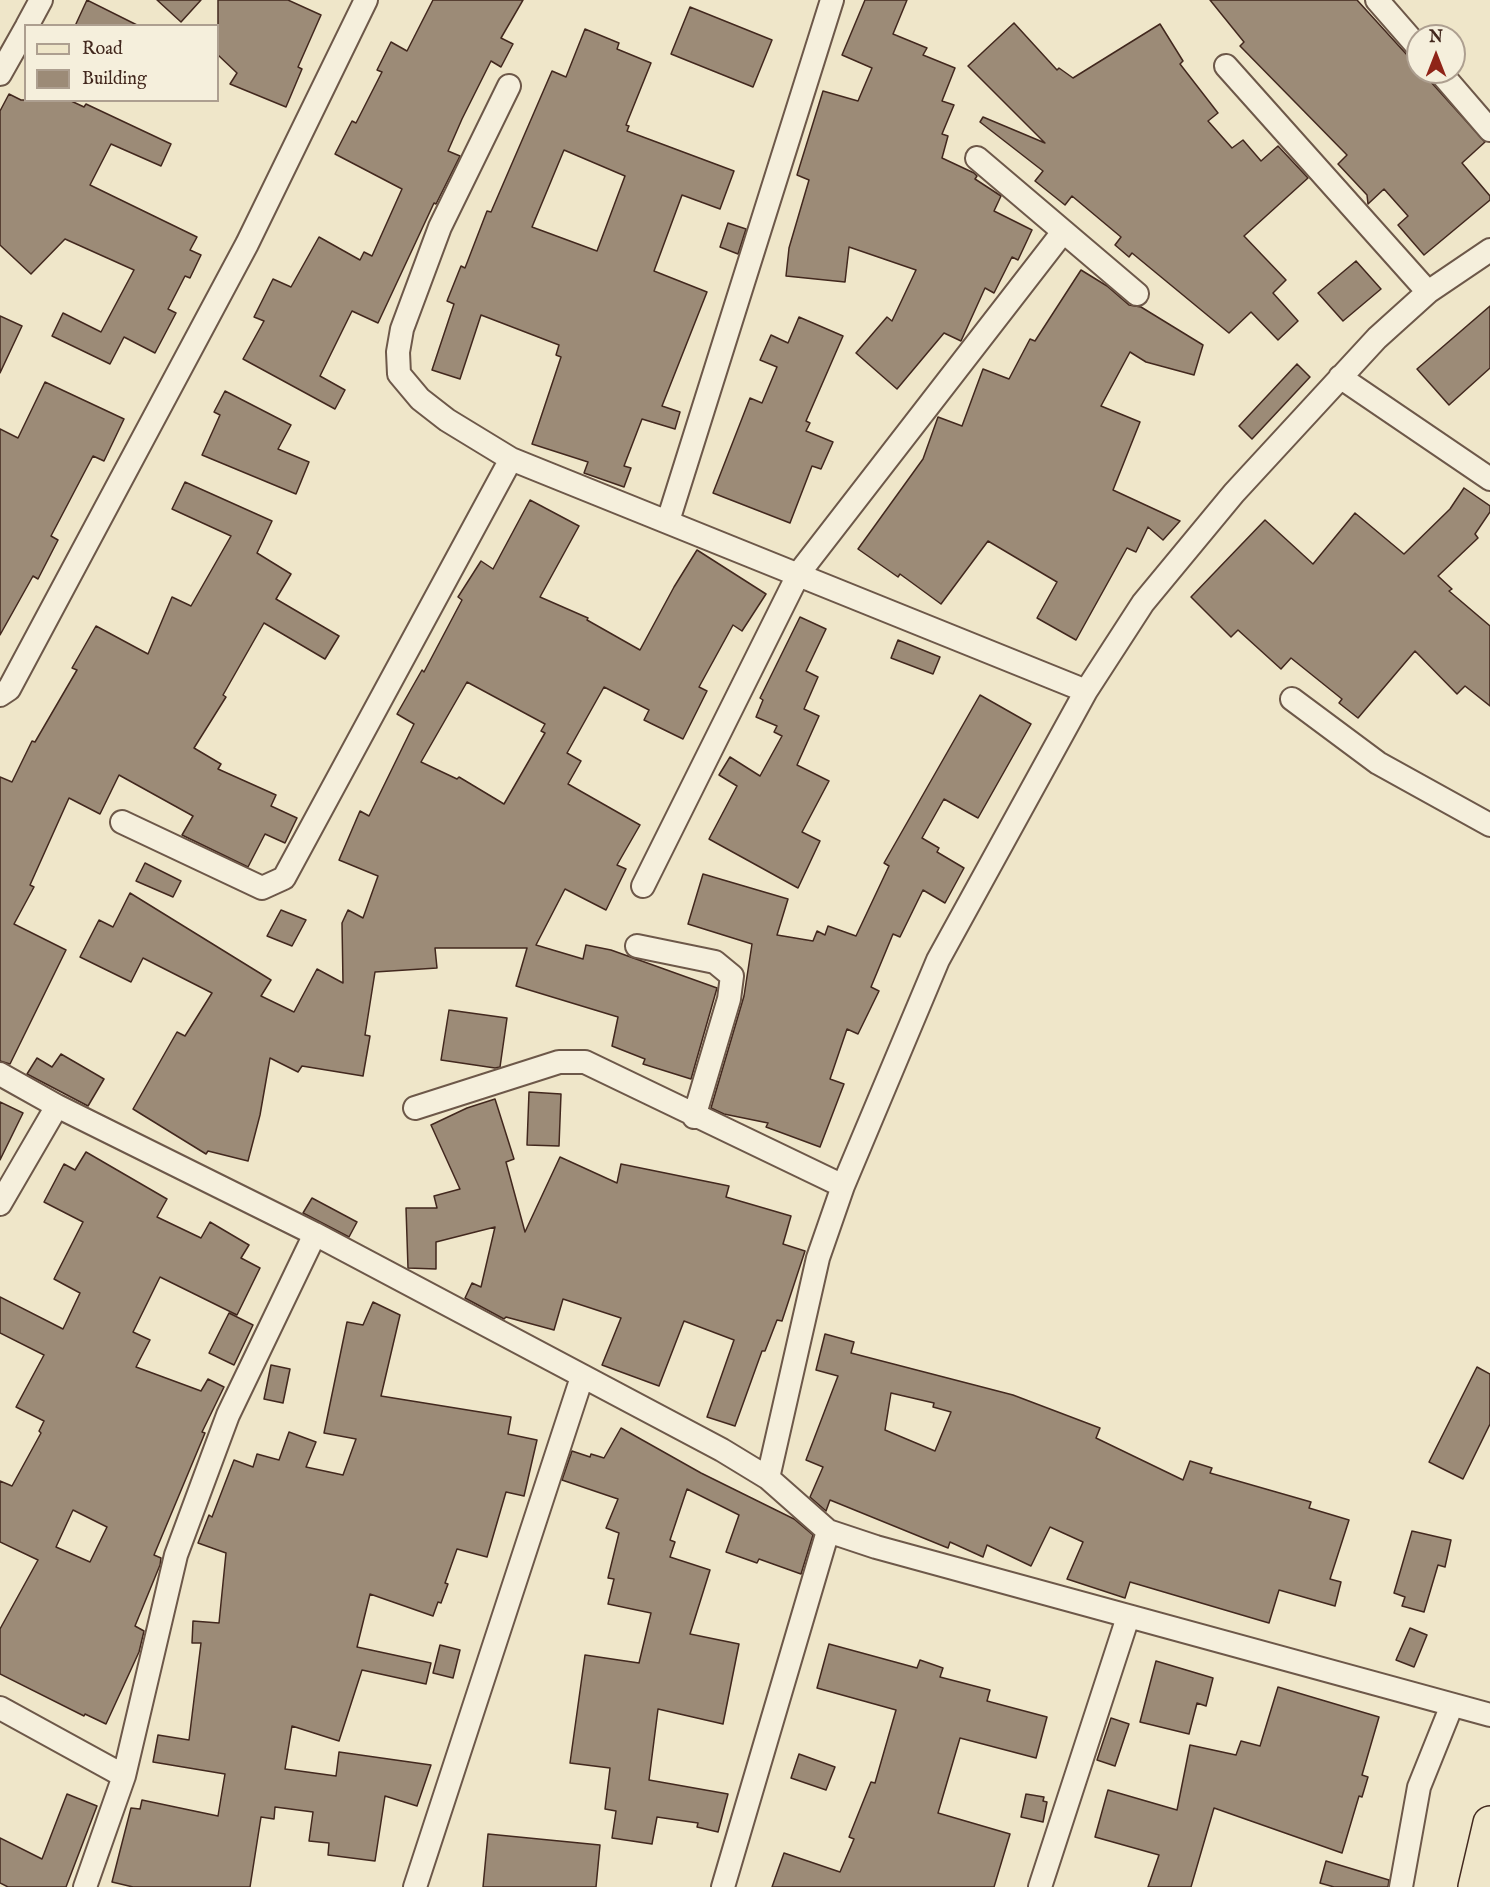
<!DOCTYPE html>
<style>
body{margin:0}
#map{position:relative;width:1490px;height:1887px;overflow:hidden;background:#efe6c9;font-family:"IM FELL English",serif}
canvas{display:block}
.legend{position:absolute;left:24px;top:24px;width:195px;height:78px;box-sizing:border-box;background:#f5efdc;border:2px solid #ad9f90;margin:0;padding:8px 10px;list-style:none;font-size:18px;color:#42281e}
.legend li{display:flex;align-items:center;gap:12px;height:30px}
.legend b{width:30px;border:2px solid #ad9f90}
.north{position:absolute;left:1406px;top:24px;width:60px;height:60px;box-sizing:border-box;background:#f5efdc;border:2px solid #ad9f90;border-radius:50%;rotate:0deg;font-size:16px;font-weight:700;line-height:24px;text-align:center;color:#42281e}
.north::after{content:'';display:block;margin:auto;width:21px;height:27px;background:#8f2418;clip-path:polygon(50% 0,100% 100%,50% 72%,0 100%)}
</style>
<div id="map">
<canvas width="1490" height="1887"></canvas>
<ul class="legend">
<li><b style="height:8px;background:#efe6c9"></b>Road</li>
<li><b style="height:16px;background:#9c8b77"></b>Building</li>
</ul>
<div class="north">N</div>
</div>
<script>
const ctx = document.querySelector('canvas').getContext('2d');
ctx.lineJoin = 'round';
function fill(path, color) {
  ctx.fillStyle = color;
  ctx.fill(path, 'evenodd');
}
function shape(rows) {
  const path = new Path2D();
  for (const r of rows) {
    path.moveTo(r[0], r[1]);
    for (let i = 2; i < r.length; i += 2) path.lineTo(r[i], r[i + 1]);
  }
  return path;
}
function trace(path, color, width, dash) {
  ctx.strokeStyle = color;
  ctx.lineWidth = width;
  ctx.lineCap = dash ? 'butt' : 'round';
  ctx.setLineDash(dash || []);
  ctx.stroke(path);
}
const building = shape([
 [87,0,139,26,75,26,87,0],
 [157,0,201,0,181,22,157,0],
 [218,0,288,0,321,15,298,67,302,69,286,107,230,84,237,73,218,55,218,0],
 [433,0,523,0,501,38,513,44,501,67,491,61,462,119,448,151,460,156,436,204,434,203,378,323,352,311,320,376,345,390,335,409,243,359,264,321,254,317,273,279,291,287,319,237,360,260,364,252,372,256,402,189,335,154,352,121,356,123,382,72,377,70,391,42,407,51,433,0],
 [865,0,907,0,893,34,927,48,923,55,955,68,942,101,954,105,942,134,948,136,942,158,974,173,977,176,975,179,1001,196,994,211,1032,230,1018,260,1012,257,994,293,985,288,961,341,944,333,897,389,856,353,887,317,892,321,916,270,849,247,845,282,786,276,789,248,809,180,797,175,823,91,858,101,872,68,842,55,865,0],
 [1210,0,1357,0,1408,56,1418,63,1418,72,1427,72,1430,81,1485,142,1462,163,1490,196,1490,200,1424,255,1398,225,1408,216,1384,189,1368,204,1367,195,1338,164,1347,155,1240,46,1244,42,1210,0],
 [690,7,772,40,753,87,671,54,690,7],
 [1014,23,1057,70,1059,68,1073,78,1160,24,1183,61,1180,64,1218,113,1208,121,1232,148,1243,140,1261,161,1278,146,1308,178,1244,236,1286,280,1273,293,1298,321,1278,340,1251,312,1229,333,1132,253,1129,257,1115,245,1121,237,1072,196,1065,205,1035,181,1043,171,980,122,983,117,1045,143,968,66,1014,23],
 [585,29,619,43,617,49,651,63,626,125,629,126,627,131,734,171,720,209,682,195,654,271,707,292,662,406,680,412,675,429,642,419,624,466,631,468,624,487,584,473,588,462,532,444,561,357,556,355,559,345,481,315,460,379,432,370,454,304,447,301,461,266,465,268,487,211,491,212,552,71,566,77,585,29],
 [564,150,625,176,597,251,532,227,564,150],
 [9,94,21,100,69,100,84,107,86,104,171,144,161,166,111,144,90,185,197,237,190,250,201,255,190,278,185,276,168,309,176,313,155,353,124,337,110,364,52,336,63,313,101,332,134,270,65,239,31,274,0,245,0,111,9,94],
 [728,223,746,229,738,254,720,247,728,223],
 [1356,261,1381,289,1343,321,1318,293,1356,261],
 [1081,270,1107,286,1129,305,1141,307,1203,345,1194,375,1146,362,1130,352,1101,406,1140,422,1113,490,1180,521,1163,540,1148,527,1136,552,1127,548,1076,640,1037,618,1057,582,988,541,941,604,900,574,898,577,858,549,923,459,938,417,962,426,983,369,1009,379,1030,339,1035,341,1081,270],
 [1490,306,1490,368,1449,405,1417,369,1490,306],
 [0,316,22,326,0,373,0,316],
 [799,317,843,336,806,421,810,423,806,431,833,442,821,469,812,466,790,523,713,493,750,398,762,403,777,367,760,360,771,335,788,343,799,317],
 [1297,364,1310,377,1252,439,1239,426,1297,364],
 [45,382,124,419,104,461,93,456,51,536,58,540,38,579,33,576,0,635,0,429,18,438,45,382],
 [225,391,291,425,278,449,309,462,296,494,202,455,220,415,214,412,225,391],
 [185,482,272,521,257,553,291,574,276,599,339,636,325,659,264,623,223,695,226,697,194,748,221,764,218,769,276,795,271,806,297,818,285,843,265,834,248,867,182,835,193,816,119,775,100,814,69,798,30,885,34,887,14,924,66,950,10,1064,0,1061,0,777,12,782,32,741,35,742,77,670,72,668,96,626,148,654,172,597,191,606,231,536,172,509,185,482],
 [1464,488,1490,506,1490,512,1475,534,1478,538,1438,576,1452,589,1449,591,1490,626,1490,706,1465,686,1457,694,1415,651,1358,718,1339,703,1342,699,1291,658,1281,669,1238,630,1231,637,1191,597,1265,520,1313,564,1355,513,1404,554,1450,509,1464,488],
 [530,500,579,526,540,597,588,618,587,620,640,650,674,587,697,550,766,594,742,631,733,625,699,687,707,691,683,739,644,720,649,710,604,687,567,753,581,761,568,784,640,825,617,865,626,869,606,910,565,889,536,945,583,959,586,945,611,950,717,988,691,1079,643,1064,645,1059,612,1046,618,1017,516,986,527,948,435,948,437,968,375,972,365,1035,370,1036,363,1076,302,1066,298,1072,270,1058,260,1115,248,1161,208,1151,206,1154,133,1109,177,1032,185,1036,212,993,143,958,131,982,80,957,99,920,113,927,130,893,271,980,261,996,294,1012,317,969,343,983,342,923,348,910,363,918,378,876,339,860,360,811,369,816,414,724,397,714,422,670,424,672,462,600,458,597,481,561,493,569,530,500],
 [467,682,545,724,541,731,545,733,504,804,459,777,457,779,421,762,467,682],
 [800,617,826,629,806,671,818,677,804,709,819,716,797,765,829,781,802,832,820,841,798,888,709,839,737,786,719,775,730,757,760,776,782,736,774,732,777,726,756,717,763,700,760,698,800,617],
 [898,640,940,657,933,674,891,658,898,640],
 [980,695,1031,724,978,818,944,799,922,838,939,848,937,852,964,868,945,903,923,890,900,937,893,934,871,987,879,991,858,1034,847,1029,830,1079,844,1084,820,1147,766,1127,768,1123,724,1114,711,1108,744,996,752,944,688,924,703,874,788,899,777,935,813,941,817,931,825,935,828,926,856,936,889,866,884,863,980,695],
 [145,863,181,881,173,897,136,881,145,863],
 [281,910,306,920,292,946,267,936,281,910],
 [449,1010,507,1018,500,1067,495,1068,441,1060,449,1010],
 [61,1054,104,1079,88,1106,27,1074,37,1058,52,1067,61,1054],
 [529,1092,561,1094,559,1146,527,1145,529,1092],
 [495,1099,514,1159,506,1162,525,1232,560,1157,617,1183,621,1164,729,1186,726,1197,791,1216,783,1244,805,1251,782,1321,777,1320,765,1351,762,1351,735,1426,707,1417,734,1340,684,1321,659,1386,602,1365,621,1318,563,1299,554,1330,506,1317,504,1319,465,1298,472,1283,481,1287,495,1227,436,1242,436,1269,408,1268,406,1208,437,1208,434,1196,460,1189,431,1125,467,1108,495,1099],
 [0,1102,23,1113,0,1160,0,1102],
 [86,1152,167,1199,157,1217,201,1238,210,1222,249,1245,241,1258,260,1268,237,1315,160,1277,133,1332,150,1340,136,1367,201,1391,208,1379,224,1387,202,1432,205,1433,154,1555,161,1558,160,1565,135,1626,144,1631,139,1652,106,1724,85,1714,84,1716,0,1674,0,1629,38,1560,0,1542,0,1481,12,1486,41,1433,39,1431,44,1421,16,1407,44,1355,0,1333,0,1297,63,1329,80,1293,54,1279,83,1222,44,1202,64,1164,75,1170,86,1152],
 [73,1510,107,1527,90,1562,56,1547,73,1510],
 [312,1198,357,1222,349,1237,303,1213,312,1198],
 [373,1302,400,1315,381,1396,511,1417,508,1434,537,1440,524,1496,506,1492,487,1557,457,1549,445,1583,448,1584,441,1603,438,1602,433,1616,370,1594,357,1647,431,1663,426,1684,362,1670,339,1741,292,1726,285,1769,336,1776,339,1752,431,1765,417,1806,385,1796,375,1861,328,1855,329,1843,309,1841,313,1812,275,1807,274,1819,261,1817,250,1887,133,1887,112,1882,131,1808,140,1809,142,1800,218,1816,225,1774,153,1762,158,1735,189,1740,201,1643,192,1643,193,1621,219,1623,226,1553,198,1543,209,1515,212,1517,234,1460,253,1467,257,1454,279,1460,289,1432,316,1442,306,1467,343,1475,356,1439,324,1433,347,1322,363,1325,373,1302],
 [229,1313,253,1325,234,1365,209,1353,229,1313],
 [825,1334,854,1342,851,1353,1013,1395,1100,1428,1096,1438,1183,1480,1190,1461,1212,1468,1210,1473,1311,1502,1309,1508,1349,1520,1330,1579,1341,1582,1335,1606,1279,1590,1269,1623,1130,1582,1125,1598,1067,1579,1083,1542,1050,1527,1031,1566,987,1545,983,1557,950,1542,948,1548,830,1500,826,1511,810,1497,823,1467,806,1460,838,1376,816,1370,825,1334],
 [891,1393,934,1403,933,1407,951,1412,935,1451,885,1430,891,1393],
 [271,1365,290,1369,283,1403,264,1399,271,1365],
 [1477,1367,1490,1374,1490,1424,1463,1479,1429,1462,1477,1367],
 [621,1428,701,1473,794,1519,813,1535,801,1574,759,1559,757,1563,726,1552,739,1515,687,1489,670,1540,675,1542,670,1557,710,1570,690,1634,739,1644,723,1724,658,1709,649,1780,728,1794,718,1832,697,1827,698,1823,657,1817,652,1844,612,1838,616,1811,605,1809,610,1768,570,1763,585,1655,639,1663,651,1613,608,1604,614,1579,608,1578,619,1533,606,1528,618,1499,562,1480,572,1451,590,1457,591,1454,604,1458,621,1428],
 [1412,1531,1451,1540,1445,1567,1438,1565,1424,1612,1402,1606,1405,1597,1394,1593,1412,1531],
 [1410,1628,1427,1635,1414,1667,1396,1660,1410,1628],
 [829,1644,917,1668,920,1660,943,1668,940,1677,990,1690,987,1701,1047,1717,1036,1758,960,1738,938,1813,1010,1834,994,1887,772,1887,784,1853,840,1872,854,1839,849,1837,871,1782,875,1783,896,1710,817,1688,829,1644],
 [440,1645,460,1650,453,1678,433,1673,440,1645],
 [1156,1661,1213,1678,1206,1706,1197,1703,1189,1734,1140,1722,1156,1661],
 [1278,1687,1379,1717,1362,1775,1368,1777,1362,1797,1359,1796,1342,1853,1214,1808,1191,1887,1148,1887,1159,1855,1095,1837,1108,1790,1177,1810,1190,1745,1236,1755,1241,1741,1260,1746,1278,1687],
 [1111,1718,1129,1724,1115,1766,1097,1760,1111,1718],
 [799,1754,835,1767,826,1790,791,1778,799,1754],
 [67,1794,97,1806,66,1887,8,1887,0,1883,0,1838,42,1859,67,1794],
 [1026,1794,1044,1797,1043,1801,1047,1802,1043,1822,1021,1817,1026,1794],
 [488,1834,600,1845,596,1887,483,1887,488,1834],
 [1326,1861,1389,1880,1388,1887,1334,1887,1320,1883,1326,1861]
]);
fill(building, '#9c8b77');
trace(building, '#42281e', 1.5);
const minor = shape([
 [1377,0,1418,47],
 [27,26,41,0],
 [1226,66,1428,292],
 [1440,72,1490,130],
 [0,74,26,28],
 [509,86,440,227,402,329,398,352,399,374,420,399,447,420,511,459,1086,691],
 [977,158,1137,294],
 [1340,377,1490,479],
 [668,521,832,0],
 [0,695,9,689,247,244,366,0],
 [1292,699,1378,763,1490,825],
 [122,822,262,888,284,878,511,459],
 [643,886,799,573,1063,232],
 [637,946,715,962,732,976,729,999,694,1117],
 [0,1074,57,1106,315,1234,722,1450,768,1478,828,1531,876,1547,1490,1715],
 [415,1108,559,1062,585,1062,843,1186],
 [0,1204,57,1106],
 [768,1478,818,1258,843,1186,938,960,1086,691,1143,603,1234,493,1377,338,1428,292,1490,250],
 [0,1708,124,1776],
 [85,1887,124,1776,176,1555,228,1415,315,1234],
 [415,1887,582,1377],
 [723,1887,828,1531],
 [1040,1887,1128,1617],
 [1401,1887,1419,1787,1452,1705]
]);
const primary = shape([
 [1475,1887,1490,1823]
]);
trace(minor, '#6d5849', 26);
trace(primary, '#42281e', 36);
trace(minor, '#f5efdc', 22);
trace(primary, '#efe6c9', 33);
</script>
